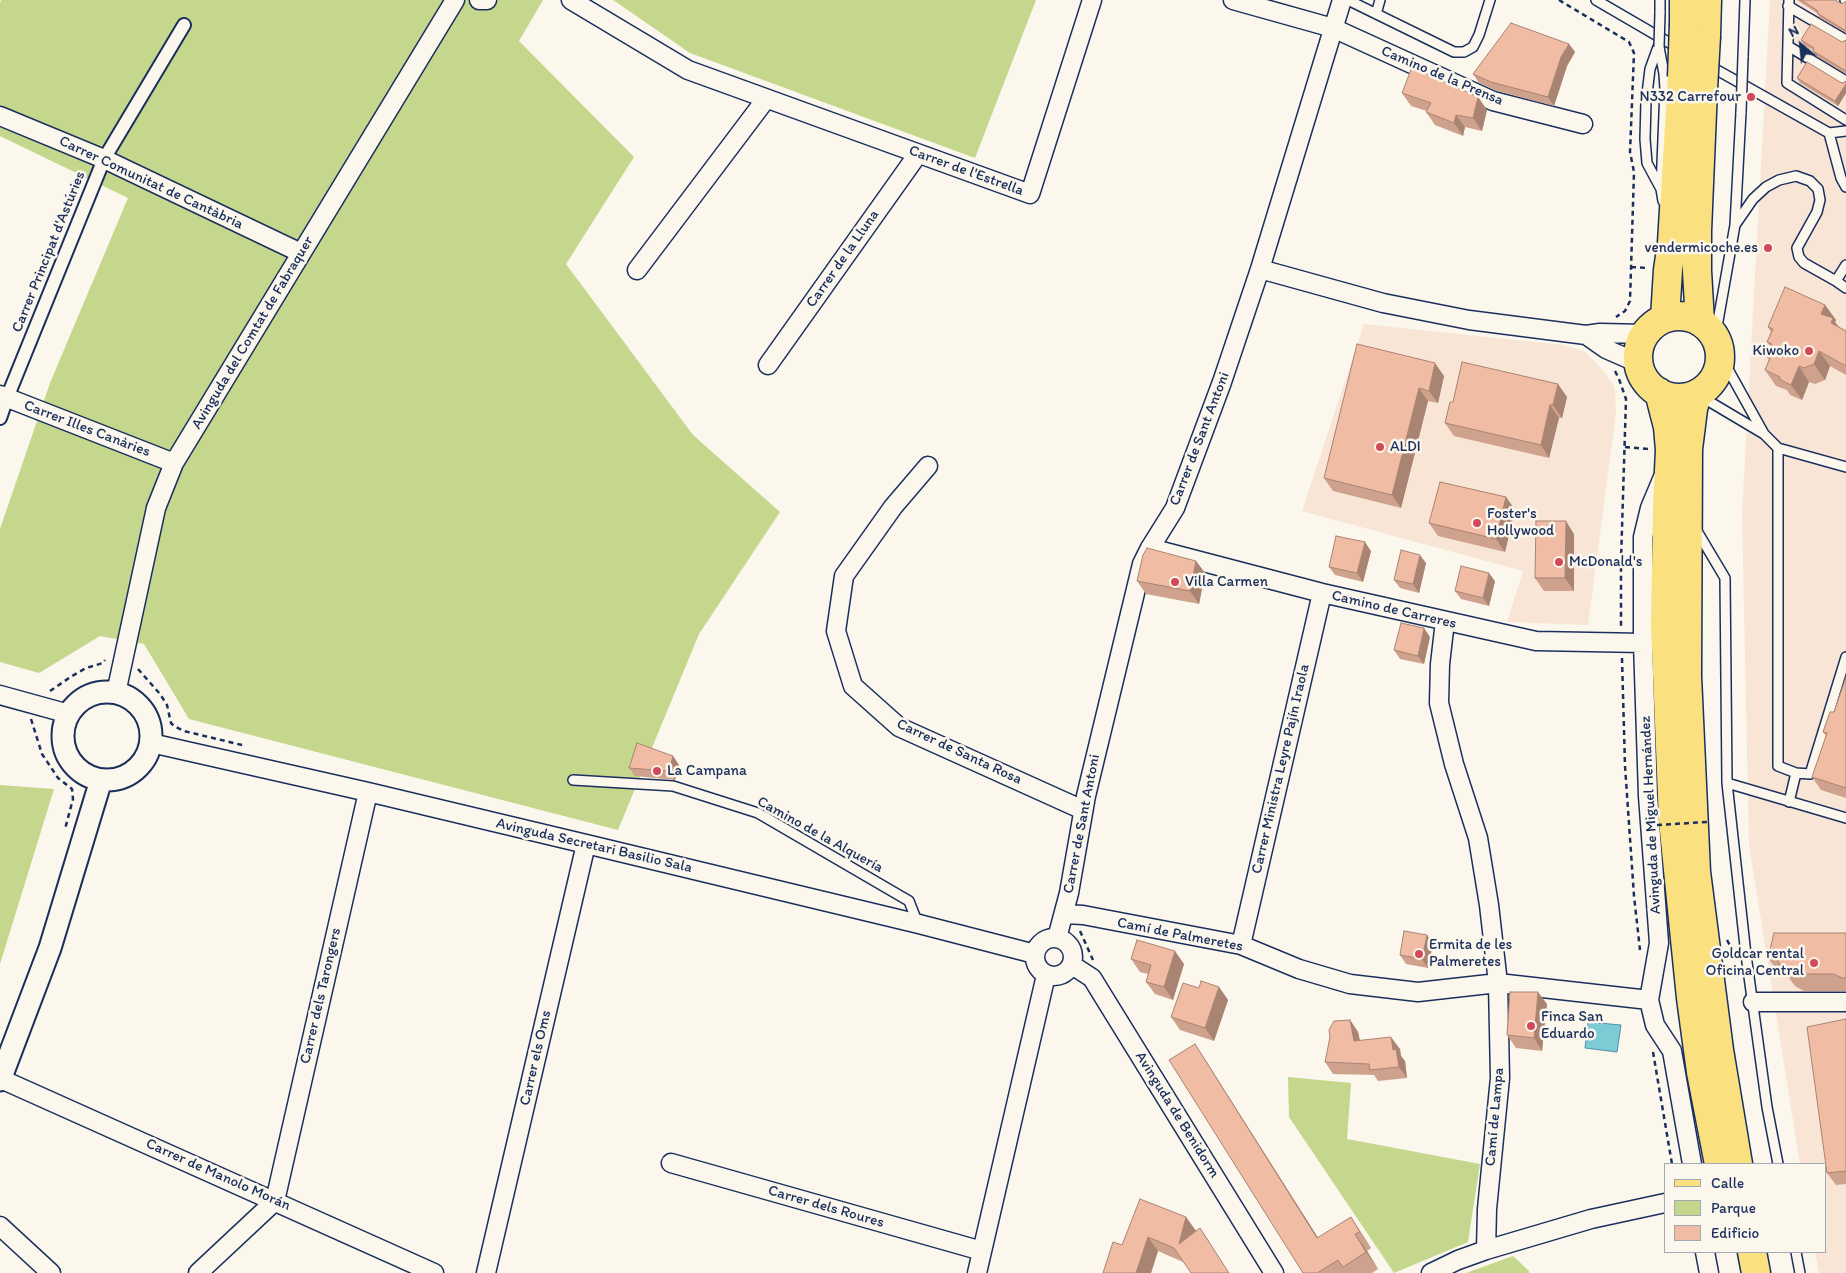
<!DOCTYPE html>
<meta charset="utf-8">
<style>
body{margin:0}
#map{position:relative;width:1846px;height:1273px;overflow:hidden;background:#fbf7ec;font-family:Itim,sans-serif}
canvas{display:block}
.legend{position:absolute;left:1664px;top:1163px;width:162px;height:90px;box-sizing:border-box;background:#fbf7ec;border:1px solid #a1a7b3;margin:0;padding:6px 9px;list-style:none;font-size:15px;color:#1b2f5e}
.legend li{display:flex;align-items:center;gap:10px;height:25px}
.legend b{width:25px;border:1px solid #a1a7b3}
.north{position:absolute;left:1776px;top:20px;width:50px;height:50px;-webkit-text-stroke:4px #fbf7ec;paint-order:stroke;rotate:332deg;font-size:14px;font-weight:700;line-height:20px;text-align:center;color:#1b2f5e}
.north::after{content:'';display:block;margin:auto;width:18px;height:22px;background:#1b2f5e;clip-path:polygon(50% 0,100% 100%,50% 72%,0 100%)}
</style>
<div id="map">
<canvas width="1846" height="1273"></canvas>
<ul class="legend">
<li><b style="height:6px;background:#fbe080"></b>Calle</li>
<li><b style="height:14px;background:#c4d78c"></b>Parque</li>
<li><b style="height:14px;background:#f1bca4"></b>Edificio</li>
</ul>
<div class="north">N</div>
</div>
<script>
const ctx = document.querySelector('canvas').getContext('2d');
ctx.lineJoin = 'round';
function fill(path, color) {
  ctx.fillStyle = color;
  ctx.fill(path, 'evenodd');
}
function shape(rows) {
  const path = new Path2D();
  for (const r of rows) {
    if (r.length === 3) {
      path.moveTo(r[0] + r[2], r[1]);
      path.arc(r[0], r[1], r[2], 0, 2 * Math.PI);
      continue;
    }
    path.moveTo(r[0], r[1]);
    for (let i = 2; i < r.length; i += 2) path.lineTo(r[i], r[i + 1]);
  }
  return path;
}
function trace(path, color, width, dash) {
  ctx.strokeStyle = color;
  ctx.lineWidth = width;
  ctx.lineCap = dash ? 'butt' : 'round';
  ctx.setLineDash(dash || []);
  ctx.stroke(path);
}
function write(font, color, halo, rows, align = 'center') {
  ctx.font = font + ' Itim,sans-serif';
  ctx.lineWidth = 5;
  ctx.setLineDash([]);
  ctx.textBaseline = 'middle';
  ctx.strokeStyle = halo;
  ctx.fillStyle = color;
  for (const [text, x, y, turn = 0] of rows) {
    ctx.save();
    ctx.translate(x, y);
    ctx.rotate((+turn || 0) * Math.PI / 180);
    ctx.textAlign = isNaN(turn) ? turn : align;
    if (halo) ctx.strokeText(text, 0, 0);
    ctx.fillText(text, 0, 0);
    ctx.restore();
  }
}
fill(shape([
 [1770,0,1846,0,1846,1273,1819,1273,1815,1252,1825,1252,1825,1164,1800,1164,1749,845,1742,515],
 [1364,324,1563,345,1586,352,1604,372,1615,388,1616,413,1588,625,1507,622,1523,571,1302,511]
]), '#f8e5d6');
fill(shape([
 [1,0,543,0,519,41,634,157,566,264,693,435,780,512,699,634,618,830,189,719,144,644,100,636,39,673,0,662,0,529,50,383,128,198,0,136,0,4],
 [613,0,1036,0,975,158,690,53],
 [0,785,54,789,0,964],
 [1288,1077,1351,1083,1347,1139,1480,1164,1468,1242,1394,1273,1289,1117],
 [1513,1256,1529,1271,1529,1273,1466,1273]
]), '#c4d78c');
const water = shape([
 [1588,1022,1621,1025,1617,1052,1585,1048,1588,1022]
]);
fill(water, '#7cccd6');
trace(water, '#558da6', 1);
const service = shape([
 [1348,0,1454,52,1464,52,1473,47,1479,35,1490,0],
 [1596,0,1680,49],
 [1789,0,1787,83,1846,120],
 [1845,0,1846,0],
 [1788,6,1846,40],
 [1660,13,1660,0],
 [1376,14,1380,0],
 [1788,46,1846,81],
 [1658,47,1650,69,1646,102,1645,139,1647,163,1661,189],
 [1659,47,1664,74,1665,89,1661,189,1663,201],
 [1743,57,1745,0],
 [1708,65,1829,133,1846,131],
 [1829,133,1841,178,1846,187],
 [1735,225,1753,199,1766,187,1779,180,1796,176,1810,181,1818,189,1820,200,1817,212,1797,248,1799,257,1804,263,1836,281,1846,265],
 [1836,281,1846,288],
 [1715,338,1735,225,1741,112],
 [1720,355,1764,434],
 [1700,396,1764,434,1778,448,1846,467],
 [1778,448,1778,766,1796,773,1810,774,1846,657],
 [1697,531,1725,578,1727,783,1746,955,1767,1107,1778,1164],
 [573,780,673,786,758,813,909,901,918,924],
 [1727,783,1846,818],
 [1789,802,1796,773],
 [1796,1252,1800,1273]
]);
const pedestrian = shape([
 [0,418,7,398,104,159,184,25]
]);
const minor = shape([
 [479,0,487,0],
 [571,0,688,70,1030,194,1092,0],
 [1233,0,1333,28,1493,101,1583,124],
 [0,116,104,159,301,253],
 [1260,269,1383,303,1469,320,1586,335,1600,333,1645,334],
 [637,270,766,99],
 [1586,335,1606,349,1638,363],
 [768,365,918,154],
 [0,395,174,463],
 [928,466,893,507,844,576,836,631,853,686,899,727,1083,810],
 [1663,477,1650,508,1643,537,1643,643,1648,796,1659,943,1649,1000,1655,1025,1672,1051,1692,1164],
 [1150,548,1322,593,1536,641,1643,643],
 [1445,621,1440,664,1439,703,1454,764,1478,838,1489,905,1498,983,1500,1078,1487,1209,1486,1250],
 [116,693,156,508,174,463,455,0],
 [0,695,69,714],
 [151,743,368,792,586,844,919,924,1035,954],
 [1065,914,1083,915,1241,945,1299,969,1350,984,1418,992,1498,983,1649,1000],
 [1054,957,19],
 [1057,938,1069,893,1086,796,1142,564,1150,548,1175,508,1222,382,1260,269,1342,0],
 [1241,945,1322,593],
 [1072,965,1092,978,1274,1273],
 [1753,1002,1846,1002],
 [1,1079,434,1273],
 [671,1163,982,1251],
 [0,1226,51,1273],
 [1705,1252,1709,1273],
 [198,1273,275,1201,368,792],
 [486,1273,586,844],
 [977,1273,1046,975],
 [1431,1273,1458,1260,1486,1250,1591,1219,1665,1203]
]);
const tertiary = shape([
 [107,736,44],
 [0,1080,50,948,101,780]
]);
const primary = shape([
 [1684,24,1684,0],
 [1706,36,1707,0],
 [1679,357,41],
 [1665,318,1668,270,1672,243,1682,77],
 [1700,322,1697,271,1697,231,1703,89],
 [1659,392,1668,427,1670,450,1667,511,1665,624,1673,820,1691,998,1701,1072,1719,1164],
 [1697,394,1693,409,1688,449,1687,676,1696,872,1719,1050,1738,1164],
 [1752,1252,1756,1273]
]);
trace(service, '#1b2f5e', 12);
trace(pedestrian, '#1b2f5e', 16);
trace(minor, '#1b2f5e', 21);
trace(tertiary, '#1b2f5e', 25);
trace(primary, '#1b2f5e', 31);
trace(shape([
 [1559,0,1629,42,1634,53,1630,152,1634,172,1630,301,1625,311,1616,317],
 [1631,267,1647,268],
 [1615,371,1619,379,1626,399,1621,561,1621,628],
 [1625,447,1649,449],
 [1622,658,1625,766,1634,896,1640,950],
 [138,669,160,694,167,705,171,723,174,726,184,731,246,746],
 [50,691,72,676,86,668,103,663,105,660],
 [31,719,42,754,58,778,72,789,73,799,65,829],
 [1080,931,1093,960],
 [1727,940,1733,951],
 [1653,1052,1672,1164]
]), '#1b2f5e', 2.5, [5, 4]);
trace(service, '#fbf7ec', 9);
trace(pedestrian, '#fbf7ec', 12);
trace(minor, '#fbf7ec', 18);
trace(tertiary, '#fbf7ec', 21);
trace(primary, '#fbe080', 28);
const serviceBridge = shape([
 [1659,47,1660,13],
 [1741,112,1743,57]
]);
const primaryBridge = shape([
 [1682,77,1684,24],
 [1703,89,1706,36]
]);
trace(serviceBridge, '#1b2f5e', 12, []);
trace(primaryBridge, '#1b2f5e', 31, []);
trace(shape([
 [1657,825,1707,822]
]), '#1b2f5e', 2.5, [5, 4]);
trace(serviceBridge, '#fbf7ec', 9);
trace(primaryBridge, '#fbe080', 28);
fill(shape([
 [1797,0,1835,0,1842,4,1846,1,1846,33,1820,18,1817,13],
 [1801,40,1842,42,1846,40,1846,74,1816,56,1813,51,1813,50,1804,45],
 [1569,44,1575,52,1567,66,1554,106,1497,91,1479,83,1473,74],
 [1797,78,1843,83,1846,81,1846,93,1838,106,1800,83],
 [1402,93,1478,97,1487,110,1482,131,1465,127,1463,136,1435,125,1426,112,1427,111,1411,106],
 [1825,305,1836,320,1835,322,1839,327,1846,331,1846,375,1830,366,1825,380,1815,384,1809,382,1802,400,1790,395,1787,390,1776,386,1765,370,1769,360,1766,356,1770,346,1767,342,1771,332,1768,327],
 [1357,344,1444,376,1438,403,1428,401,1401,508,1333,491,1324,478],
 [1567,397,1562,418,1559,418,1549,458,1454,436,1445,423,1453,402],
 [1506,497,1515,510,1505,552,1438,536,1429,523],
 [1574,534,1574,591,1544,591,1535,578],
 [1371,551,1363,582,1335,575,1329,567],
 [1196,561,1205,573,1199,604,1146,594,1137,581],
 [1426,563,1419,593,1400,588,1394,580],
 [1495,581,1489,606,1461,599,1455,591],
 [1430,637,1424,664,1400,659,1394,650],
 [1846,677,1846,798,1821,790,1812,777,1826,736,1823,732,1834,712],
 [673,756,679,765,675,780,635,776,629,768],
 [1846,933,1846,991,1804,991,1795,986,1787,975,1780,975,1768,958],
 [1427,935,1433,944,1428,968,1406,964,1400,955],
 [1131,959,1184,964,1173,1000,1155,994,1146,982,1148,974,1140,972],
 [1219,987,1228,1000,1214,1041,1180,1030,1171,1017,1199,988],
 [1547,1004,1542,1051,1516,1048,1507,1035],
 [1846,1019,1846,1184,1836,1185,1827,1173],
 [1350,1020,1358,1032,1360,1040,1400,1049,1401,1056,1405,1061,1407,1078,1378,1081,1374,1075,1333,1074,1325,1062],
 [1195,1044,1206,1061,1318,1238,1351,1217,1371,1248,1367,1251,1378,1269,1372,1273,1303,1273],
 [1186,1217,1196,1231,1200,1228,1210,1243,1183,1262,1158,1251,1151,1273,1103,1273,1122,1245]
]), '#cfa28d');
fill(shape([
 [1569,44,1575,52,1567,66,1554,106,1548,97,1561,57],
 [1846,84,1846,93,1838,106,1835,101],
 [1478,97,1487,110,1482,131,1473,118],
 [1456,115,1465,127,1463,136,1454,123],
 [1825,305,1836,320,1835,322,1843,334,1821,314],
 [1819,351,1830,366,1825,380,1814,364],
 [1435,363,1444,376,1438,403,1429,391],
 [1799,366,1809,382,1802,400,1791,385],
 [1558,384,1567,397,1562,418,1553,405],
 [1419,388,1428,401,1401,508,1392,495],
 [1550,405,1559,418,1549,458,1541,445],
 [1506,497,1515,510,1505,552,1496,539],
 [1566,521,1574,534,1574,591,1565,578],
 [1365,542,1371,551,1363,582,1357,573],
 [1420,555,1426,563,1419,593,1413,584],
 [1196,561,1205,573,1199,604,1190,591],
 [1489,573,1495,581,1489,606,1483,598],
 [1424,628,1430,637,1424,664,1418,656],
 [673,756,679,765,675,780,669,771],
 [1427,935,1433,944,1428,968,1422,959],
 [1175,951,1184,964,1173,1000,1164,987],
 [1219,987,1228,1000,1214,1041,1205,1028],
 [1538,992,1547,1004,1542,1051,1534,1038],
 [1350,1020,1358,1032,1362,1053,1354,1041],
 [1391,1037,1400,1049,1401,1056,1405,1061,1407,1078,1399,1067,1393,1050],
 [1195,1044,1206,1061,1329,1255,1317,1238],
 [1186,1217,1196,1231,1179,1244],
 [1351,1217,1362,1234,1371,1248,1360,1232],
 [1355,1234,1367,1251,1378,1269,1366,1252],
 [1148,1237,1158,1251,1151,1273,1136,1273]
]), '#a98473');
const building = shape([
 [1801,0,1835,0,1842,4,1846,1,1846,31,1817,13,1818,11,1801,0],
 [1511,23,1569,44,1561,57,1548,97,1491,82,1473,74,1511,23],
 [1811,24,1842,42,1846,40,1846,71,1813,51,1814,48,1801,40,1811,24],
 [1807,62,1840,82,1843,83,1846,81,1846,84,1835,101,1797,78,1807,62],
 [1412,67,1478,97,1473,118,1456,115,1454,123,1426,112,1431,103,1402,93,1412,67],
 [1785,287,1825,305,1821,314,1833,318,1831,323,1846,331,1846,366,1819,351,1814,364,1804,368,1799,366,1791,385,1779,379,1780,377,1765,370,1770,358,1766,356,1772,344,1767,342,1773,329,1768,327,1785,287],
 [1357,344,1435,363,1429,391,1419,388,1392,495,1324,478,1357,344],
 [1462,362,1558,384,1553,405,1550,405,1541,445,1445,423,1450,402,1453,402,1462,362],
 [1440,482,1506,497,1496,539,1429,523,1440,482],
 [1536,521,1566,521,1565,578,1535,578,1536,521],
 [1336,536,1365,542,1357,573,1329,567,1336,536],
 [1147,548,1196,561,1190,591,1137,581,1143,555,1147,548],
 [1401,550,1420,555,1413,584,1394,580,1401,550],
 [1461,566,1489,573,1483,598,1455,591,1461,566],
 [1401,623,1424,628,1418,656,1394,650,1401,623],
 [1846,677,1846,788,1812,777,1827,733,1823,732,1830,712,1834,712,1846,677],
 [637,743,673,756,669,771,629,768,637,743],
 [1404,931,1427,935,1422,959,1400,955,1404,931],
 [1774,933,1846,933,1846,978,1842,978,1834,974,1792,974,1783,969,1776,958,1768,958,1774,933],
 [1137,940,1175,951,1164,987,1146,982,1151,965,1131,959,1137,940],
 [1201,981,1219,987,1205,1028,1171,1017,1183,983,1199,988,1201,981],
 [1510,992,1538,992,1534,1038,1507,1035,1510,992],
 [1846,1019,1846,1171,1827,1173,1807,1027,1846,1019],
 [1350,1020,1354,1041,1391,1037,1393,1050,1396,1049,1399,1067,1370,1070,1369,1064,1325,1062,1330,1037,1329,1030,1334,1021,1350,1020],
 [1195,1044,1317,1238,1351,1217,1360,1232,1355,1234,1366,1252,1343,1267,1338,1260,1317,1273,1303,1273,1169,1060,1195,1044],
 [1140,1199,1186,1217,1179,1244,1200,1228,1229,1273,1191,1273,1174,1248,1148,1237,1136,1273,1103,1273,1113,1242,1122,1245,1140,1199]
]);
fill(building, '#f1bca4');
trace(building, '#a98473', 1);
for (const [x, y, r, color] of [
 [1751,97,5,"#d1495b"],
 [1768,248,5,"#d1495b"],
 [1809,351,5,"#d1495b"],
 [1380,447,5,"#d1495b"],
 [1477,523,5,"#d1495b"],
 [1559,562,5,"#d1495b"],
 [1175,582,5,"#d1495b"],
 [657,771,5,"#d1495b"],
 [1419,954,5,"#d1495b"],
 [1814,963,5,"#d1495b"],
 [1531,1026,5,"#d1495b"]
]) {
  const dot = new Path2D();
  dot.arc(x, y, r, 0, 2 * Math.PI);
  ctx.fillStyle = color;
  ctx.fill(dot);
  trace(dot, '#fbf7ec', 2);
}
write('15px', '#1b2f5e', '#fbf7ec', [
 ["Camino de la Prensa",1442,76,23],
 ["Carrer de l'Estrella",966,171,20],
 ["Carrer Comunitat de Cantàbria",151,183,25],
 ["Carrer Principat d'Astúries",49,252,-68],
 ["Carrer de la Lluna",843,259,-55],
 ["Avinguda del Comtat de Fabraquer",253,333,-59],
 ["Carrer Illes Canàries",87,429,21],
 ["Carrer de Sant Antoni",1200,439,-69],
 ["Camino de Carreres",1394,610,13],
 ["Carrer de Santa Rosa",959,752,25],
 ["Carrer Ministra Leyre Pajín Iraola",1281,769,-77],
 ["Avinguda de Miguel Hernández",1651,815,-93],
 ["Carrer de Sant Antoni",1082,824,-79],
 ["Camino de la Alquería",820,835,29],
 ["Avinguda Secretari Basilio Sala",594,846,13],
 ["Camí de Palmeretes",1180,935,11],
 ["Carrer dels Tarongers",321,996,-77],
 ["Carrer els Oms",536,1058,-77],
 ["Avinguda de Benidorm",1177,1115,58],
 ["Camí de Lampa",1495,1117,-85],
 ["Carrer de Manolo Morán",218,1175,24],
 ["Carrer dels Roures",826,1207,16]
]);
write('15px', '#1b2f5e', '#fbf7ec', [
 ["N332 Carrefour",1741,97,"right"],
 ["vendermicoche.es",1758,248,"right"],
 ["Kiwoko",1799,351,"right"],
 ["ALDI",1390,447],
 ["Foster's",1487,514],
 ["Hollywood",1487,531],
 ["McDonald's",1569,562],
 ["Villa Carmen",1185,582],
 ["La Campana",667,771],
 ["Ermita de les",1429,945],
 ["Palmeretes",1429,962],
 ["Goldcar rental",1804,954,"right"],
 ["Oficina Central",1804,971,"right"],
 ["Finca San",1541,1017],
 ["Eduardo",1541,1034]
], 'left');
</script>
